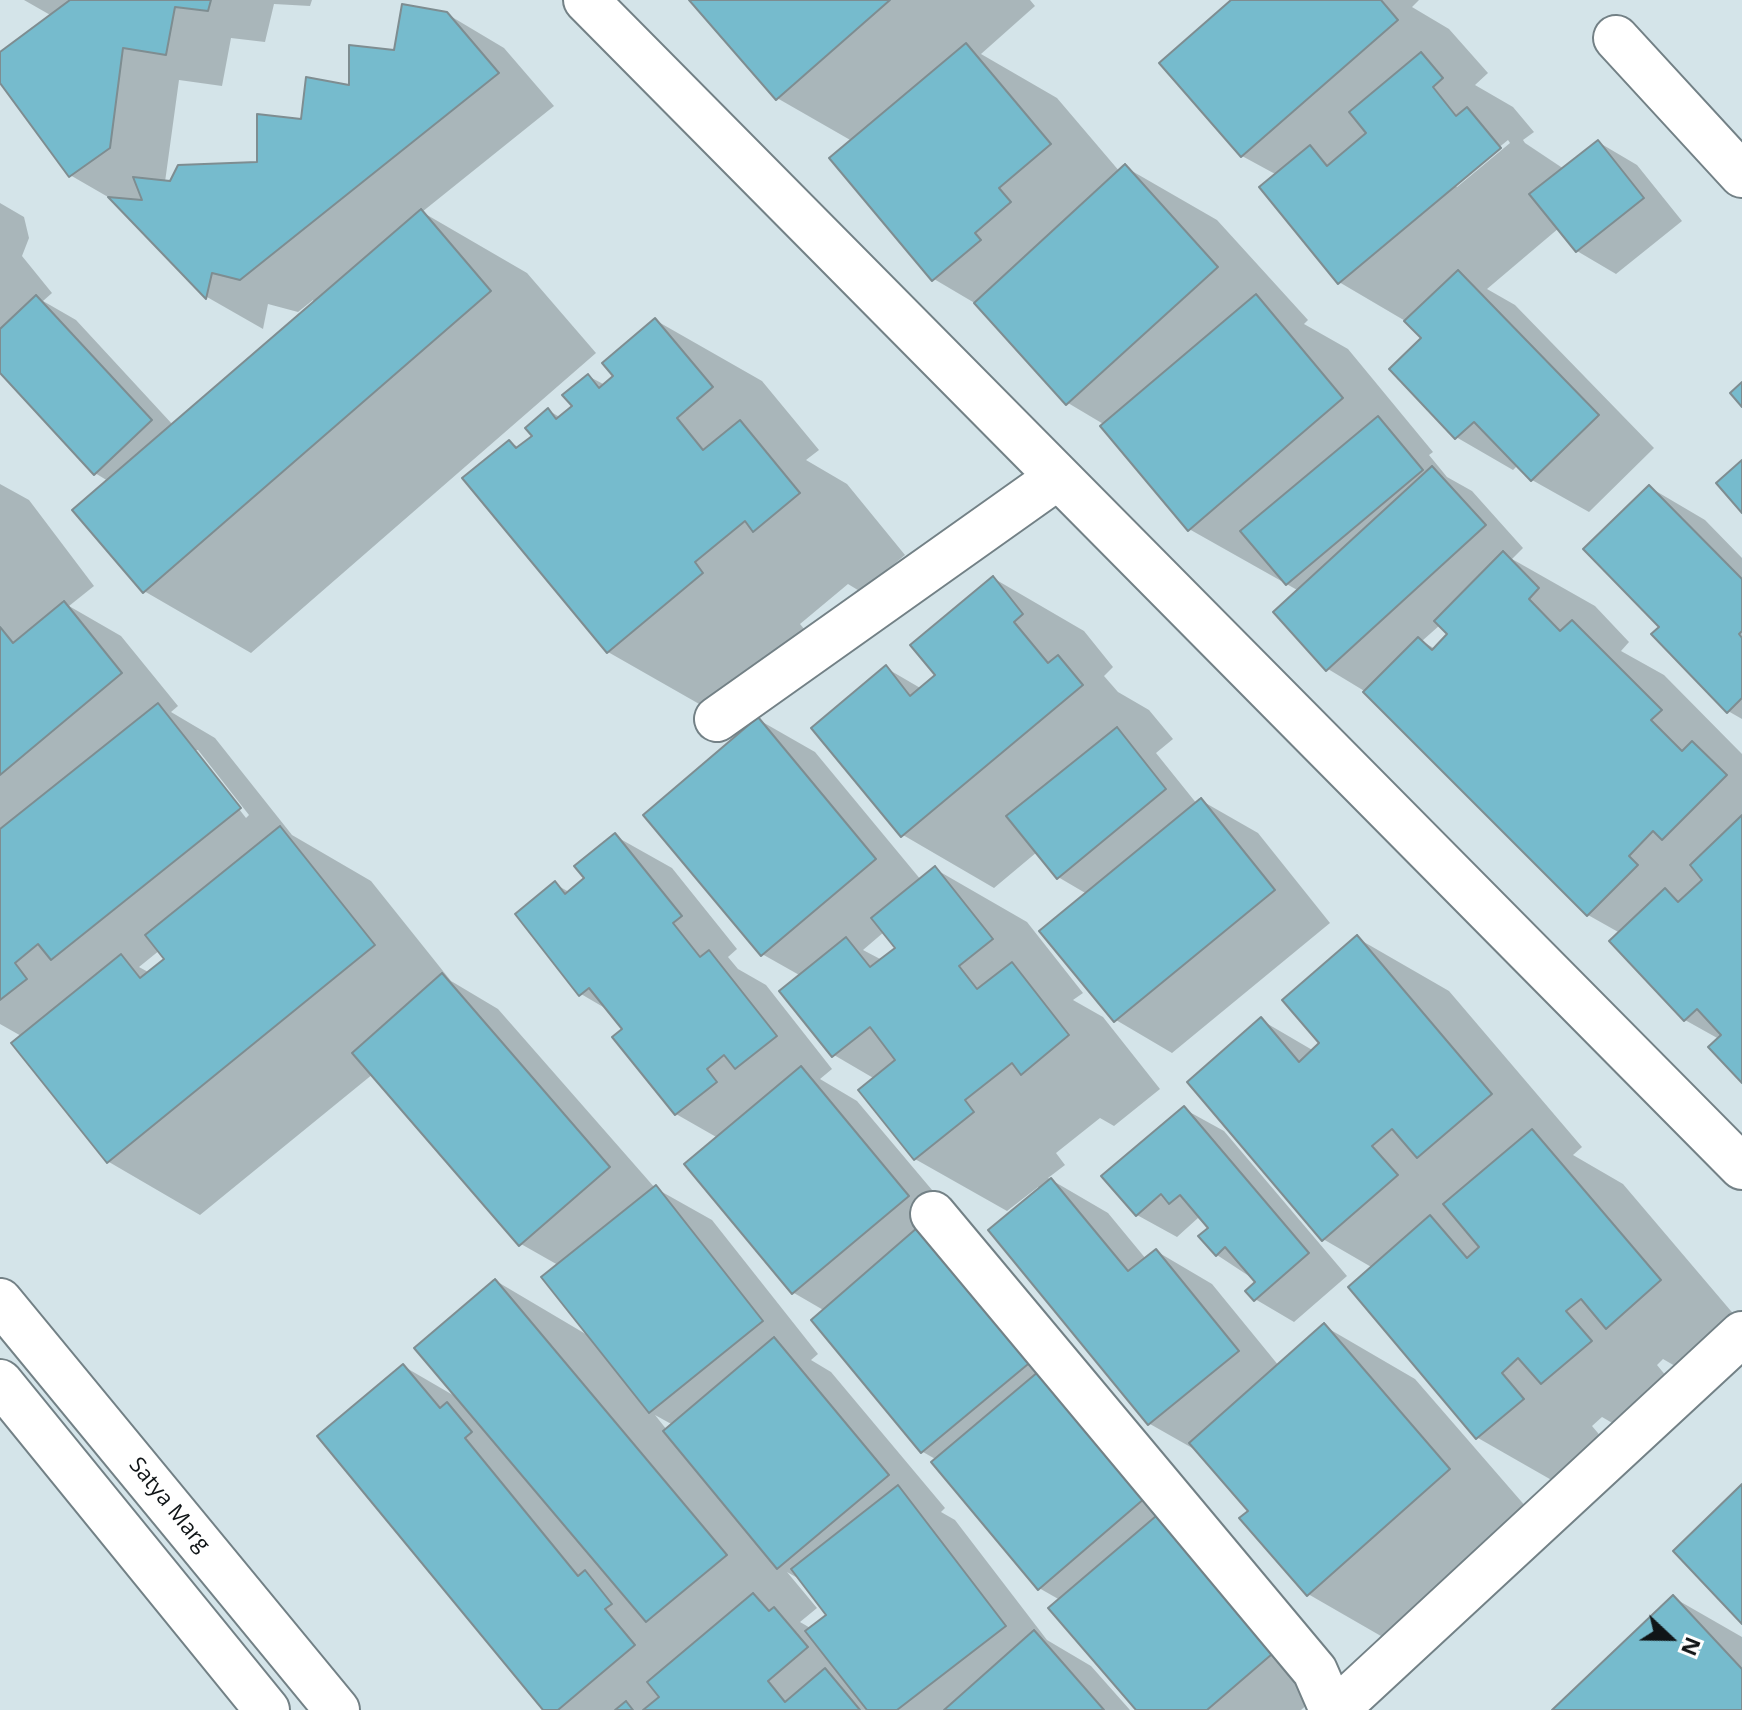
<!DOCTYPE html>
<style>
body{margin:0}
#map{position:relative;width:1742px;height:1710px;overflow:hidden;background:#d4e4e9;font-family:"Open Sans",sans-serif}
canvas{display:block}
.north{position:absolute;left:1630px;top:1598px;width:80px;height:80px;-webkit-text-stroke:6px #fff;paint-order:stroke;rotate:112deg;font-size:22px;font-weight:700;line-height:32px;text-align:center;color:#101517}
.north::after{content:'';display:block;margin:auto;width:28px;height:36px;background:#101517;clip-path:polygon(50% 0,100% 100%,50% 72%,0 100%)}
</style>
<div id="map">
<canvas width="1742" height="1710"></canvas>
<div class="north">N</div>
</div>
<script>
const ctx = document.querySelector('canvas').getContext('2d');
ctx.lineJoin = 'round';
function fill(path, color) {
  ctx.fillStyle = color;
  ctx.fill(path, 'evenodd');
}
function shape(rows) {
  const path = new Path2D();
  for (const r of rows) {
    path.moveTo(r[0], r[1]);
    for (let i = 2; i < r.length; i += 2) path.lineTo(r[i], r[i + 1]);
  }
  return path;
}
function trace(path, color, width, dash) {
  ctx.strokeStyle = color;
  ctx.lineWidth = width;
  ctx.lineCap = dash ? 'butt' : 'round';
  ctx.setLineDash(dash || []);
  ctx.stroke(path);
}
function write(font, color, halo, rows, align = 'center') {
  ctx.font = font + ' "Open Sans",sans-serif';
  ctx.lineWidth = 6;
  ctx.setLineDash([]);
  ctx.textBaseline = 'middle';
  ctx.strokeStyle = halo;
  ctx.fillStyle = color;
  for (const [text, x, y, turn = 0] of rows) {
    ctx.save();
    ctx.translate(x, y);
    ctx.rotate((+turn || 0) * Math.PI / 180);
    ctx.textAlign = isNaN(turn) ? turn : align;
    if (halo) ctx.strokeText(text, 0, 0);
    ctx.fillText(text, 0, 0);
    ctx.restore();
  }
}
fill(shape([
 [24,0,312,0,310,6,274,4,265,42,231,38,222,86,179,80,165,182,258,164,302,121,447,14,504,48,554,106,422,212,527,273,596,353,251,653,144,591,108,481,95,473,0,370,0,203,24,217,29,238,22,256,52,293,43,301,76,320,173,425,315,303,313,300,298,312,268,304,263,329,207,297,115,201,70,175,0,80,0,55,52,16],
 [692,0,1030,0,1035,6,981,54,1057,98,1120,172,1125,167,1217,220,1308,320,1304,324,1348,349,1433,452,1429,455,1447,477,1472,491,1523,548,1512,559,1595,606,1629,642,1621,651,1664,675,1742,754,1742,1080,1719,1039,1685,1020,1620,933,1588,915,1366,692,1328,669,1299,591,1189,529,1105,425,1068,403,978,305,934,279,852,141,777,98],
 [1440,625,1450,634,1435,649,1422,641],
 [1234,0,1419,0,1412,7,1449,29,1488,73,1475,85,1513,107,1534,132,1523,140,1525,143,1564,169,1598,142,1637,165,1682,221,1616,274,1577,251,1559,228,1487,289,1515,305,1654,448,1589,512,1532,480,1518,465,1513,470,1456,437,1424,338,1407,322,1339,282,1277,175,1242,156],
 [1508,140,1510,143,1457,187,1454,184],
 [655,320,762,381,819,450,806,460,847,484,905,555,861,592,848,584,800,624,809,635,715,713,608,652,509,442,520,448,535,436,548,410,561,418,575,406,588,376,605,385,616,376],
 [0,484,29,500,94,586,69,606,121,636,178,706,171,712,215,738,292,835,371,881,451,981,498,1009,655,1188,712,1220,818,1354,811,1360,831,1372,945,1508,941,1512,955,1520,1047,1640,1091,1666,1130,1710,546,1710,403,1366,458,1398,496,1281,589,1336,558,1265,521,1244,373,1074,200,1215,109,1162,23,1037,0,1024],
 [193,750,198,750,249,815,246,818],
 [160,950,167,959,150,973,139,967],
 [655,1415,673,1425,667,1430],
 [787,1572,803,1581,829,1616,812,1629,800,1622,817,1608],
 [1649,487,1705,520,1742,558,1742,719,1728,711,1662,627],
 [993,578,1084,631,1113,667,1104,676,1118,692,1149,710,1173,739,1156,753,1197,804,1202,801,1258,833,1330,923,1172,1053,1116,1020,1087,894,1058,877,1037,852,994,888,903,835,886,668,922,689,938,676],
 [759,720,815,752,921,880,935,869,1027,922,1083,993,1073,1000,1103,1017,1160,1089,1114,1126,1100,1118,1056,1153,1065,1165,1048,1178,1108,1213,1146,1259,1156,1251,1212,1284,1279,1366,1324,1326,1415,1379,1540,1523,1400,1647,1308,1594,1251,1511,1201,1453,1150,1424,991,1230,1040,1190,1038,1187,1007,1211,915,1159,875,1079,834,1055,801,976,762,954],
 [884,932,898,949,882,960,863,950],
 [615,836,672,868,737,949,728,957,738,969,766,985,832,1069,820,1079,857,1101,1341,1675,1301,1710,1138,1710,1060,1600,1039,1588,937,1460,923,1452,814,1320,825,1311,794,1293,718,1138,676,1114,625,1029,610,1011,581,994,555,884,569,892,587,878],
 [1357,938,1449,991,1582,1147,1573,1155,1623,1184,1742,1324,1699,1380,1663,1359,1657,1365,1682,1395,1633,1435,1602,1417,1592,1426,1614,1452,1569,1490,1478,1438,1373,1268,1323,1239,1261,1020,1314,1051,1322,1043],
 [1184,1109,1224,1131,1347,1276,1294,1322,1255,1299,1258,1282,1217,1255,1206,1223,1198,1218,1177,1237,1137,1215,1104,1176],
 [1674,1598,1742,1637,1742,1710,1555,1710]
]), '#0003');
const building = shape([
 [70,0,211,0,208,11,175,7,166,55,123,48,110,148,69,177,0,83,0,52,70,0],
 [689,0,890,0,776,100,689,0],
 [1231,0,1381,0,1398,20,1241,157,1159,63,1231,0],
 [402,4,447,12,499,73,240,280,212,273,206,299,108,197,142,200,133,177,170,181,178,165,257,162,257,114,301,119,306,77,349,85,349,45,394,50,402,4],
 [966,43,1051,144,999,188,1011,202,975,233,981,240,932,281,829,158,966,43],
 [1421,52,1443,78,1433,87,1456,116,1467,107,1501,148,1338,284,1259,187,1310,145,1327,166,1366,133,1349,112,1421,52],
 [1598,140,1644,198,1576,252,1529,194,1598,140],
 [1125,164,1218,267,1066,405,974,303,1125,164],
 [421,209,491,291,143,593,72,510,421,209],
 [1458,270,1599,415,1531,481,1474,422,1455,439,1389,369,1421,338,1404,321,1458,270],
 [1256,294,1343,398,1188,531,1100,426,1256,294],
 [36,295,152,420,94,475,0,373,0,329,36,295],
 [655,318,713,387,677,418,703,450,740,420,800,493,753,532,745,521,695,562,703,573,607,653,462,478,509,440,516,448,532,436,525,428,548,408,556,419,572,406,562,395,588,374,599,388,613,376,602,363,655,318],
 [1742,382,1742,407,1730,393,1742,382],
 [1378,416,1423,470,1286,585,1240,531,1378,416],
 [1742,460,1742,513,1716,483,1742,460],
 [1432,466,1486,525,1326,671,1273,612,1432,466],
 [1649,485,1742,579,1742,631,1739,634,1742,638,1742,698,1727,713,1651,634,1659,627,1583,549,1649,485],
 [1503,551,1539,588,1529,599,1560,631,1572,620,1662,710,1651,720,1682,751,1692,741,1727,775,1662,840,1653,831,1629,856,1638,865,1587,916,1363,692,1418,637,1432,650,1447,634,1434,621,1503,551],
 [993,576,1023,614,1014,622,1048,663,1058,655,1083,685,901,837,811,728,886,665,910,696,935,675,910,645,993,576],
 [64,601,122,673,0,775,0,627,13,643,64,601],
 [158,703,241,808,51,960,38,944,15,963,27,979,0,1000,0,829,158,703],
 [758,717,876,859,761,956,643,815,758,717],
 [1117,727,1166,789,1057,879,1006,816,1117,727],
 [1201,798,1275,890,1114,1022,1039,931,1201,798],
 [1742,815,1742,1083,1708,1047,1721,1035,1697,1009,1684,1021,1609,941,1665,888,1678,902,1702,880,1690,865,1742,815],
 [280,826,375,945,107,1163,11,1043,121,954,140,978,164,959,145,935,280,826],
 [615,833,682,916,673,923,700,957,709,950,777,1036,735,1069,724,1055,707,1069,717,1082,675,1115,612,1037,622,1029,589,988,579,996,515,914,555,881,565,894,584,878,574,866,615,833],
 [935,866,993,939,959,966,977,989,1012,962,1069,1035,1021,1075,1012,1063,965,1100,974,1112,914,1160,858,1090,895,1060,870,1027,832,1057,779,991,846,937,870,967,895,948,871,918,935,866],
 [1357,935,1492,1094,1417,1158,1392,1129,1372,1146,1398,1175,1322,1241,1187,1082,1261,1017,1299,1062,1319,1043,1282,1000,1357,935],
 [442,973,610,1167,519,1246,352,1053,442,973],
 [801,1066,909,1196,792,1294,684,1164,801,1066],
 [1184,1106,1309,1253,1254,1301,1245,1291,1255,1282,1225,1247,1216,1256,1198,1236,1208,1228,1180,1195,1169,1204,1161,1194,1136,1216,1101,1176,1184,1106],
 [1532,1129,1661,1280,1606,1329,1581,1299,1566,1311,1592,1341,1541,1384,1518,1358,1502,1373,1524,1399,1476,1439,1348,1287,1430,1215,1467,1258,1479,1247,1443,1204,1532,1129],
 [1051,1178,1128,1271,1156,1249,1239,1351,1148,1425,988,1230,1051,1178],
 [656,1185,763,1321,649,1413,541,1277,656,1185],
 [933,1214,1039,1355,921,1453,811,1320,933,1214],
 [495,1279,727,1555,646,1622,414,1348,495,1279],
 [1324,1323,1450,1469,1307,1596,1239,1518,1248,1511,1189,1443,1324,1323],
 [774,1337,889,1475,777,1569,663,1431,774,1337],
 [403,1364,440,1408,447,1402,472,1432,465,1438,578,1576,585,1570,612,1604,605,1609,635,1645,558,1710,543,1710,317,1436,403,1364],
 [1045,1366,1152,1492,1038,1590,931,1462,1045,1366],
 [1742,1484,1742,1624,1673,1551,1742,1484],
 [898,1485,1006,1626,897,1710,867,1710,805,1631,826,1615,791,1569,898,1485],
 [1169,1505,1286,1642,1207,1710,1136,1710,1048,1608,1169,1505],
 [753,1593,769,1611,774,1607,808,1647,768,1681,785,1702,825,1668,860,1710,643,1710,659,1697,647,1682,753,1593],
 [1673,1595,1742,1669,1742,1710,1552,1710,1673,1595],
 [1034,1630,1104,1710,944,1710,1034,1630],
 [626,1701,633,1710,615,1710,626,1701]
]);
fill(building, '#76bbcd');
trace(building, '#7e8d91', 2);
const minor = shape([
 [586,0,1742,1167],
 [1616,38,1742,175],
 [717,719,1058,477],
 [933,1214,1315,1671,1332,1710],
 [0,1301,337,1710],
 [0,1382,267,1710],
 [1336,1710,1742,1334]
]);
trace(minor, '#738186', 48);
trace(minor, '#fff', 44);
write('22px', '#101517', '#fff', [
 ["Satya Marg",169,1505,51]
]);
</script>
